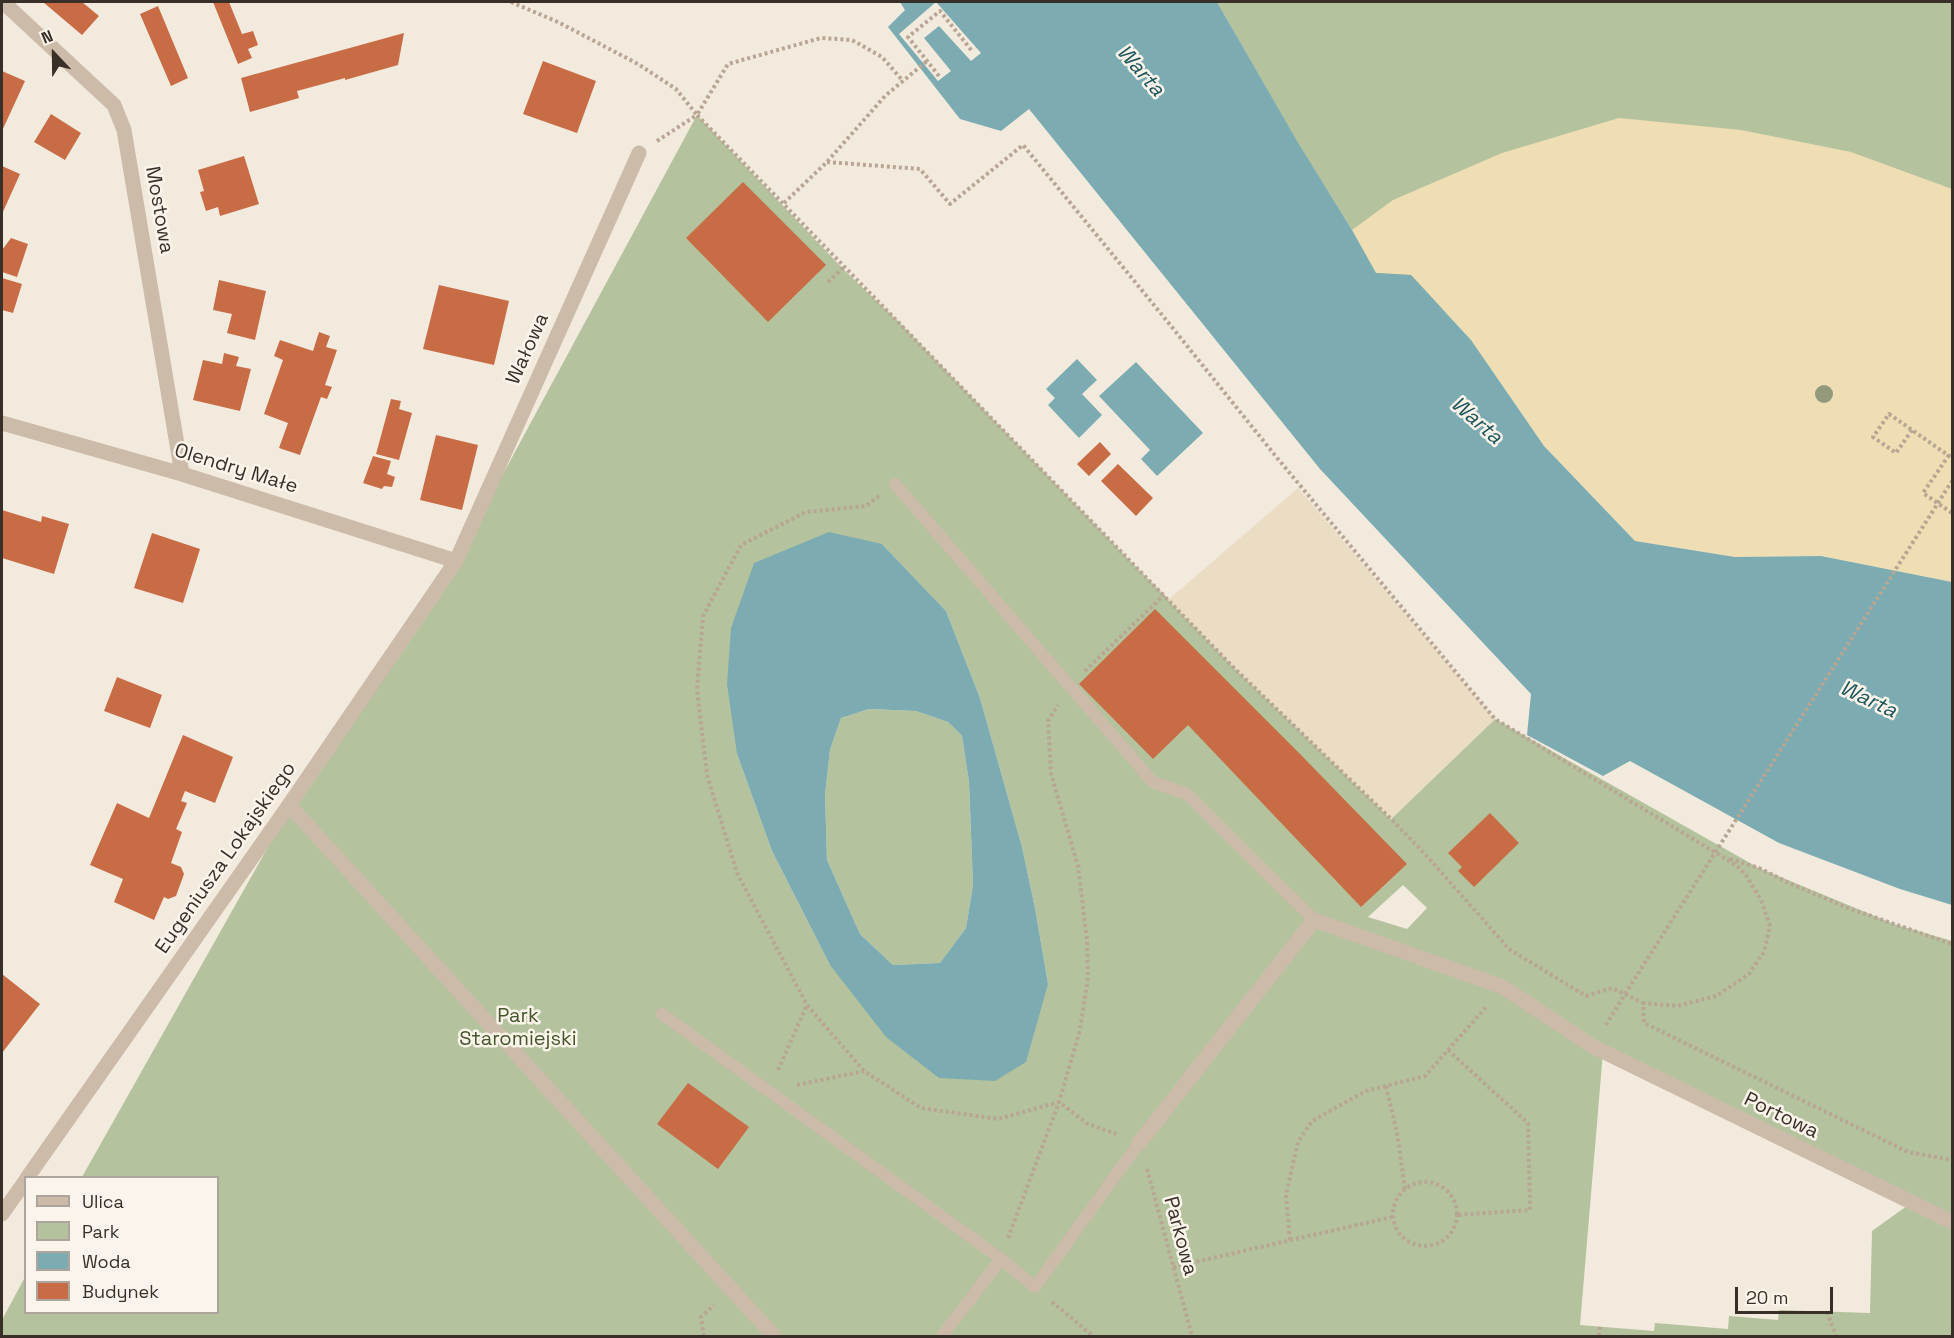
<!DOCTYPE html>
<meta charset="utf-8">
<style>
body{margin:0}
#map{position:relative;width:1954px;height:1338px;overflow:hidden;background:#f3eade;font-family:"Space Grotesk",sans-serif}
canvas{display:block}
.frame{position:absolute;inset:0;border:3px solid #392f29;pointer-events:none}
.legend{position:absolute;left:24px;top:1176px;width:195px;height:138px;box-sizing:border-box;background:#faf4ea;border:2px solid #ada59d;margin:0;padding:8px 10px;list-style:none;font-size:18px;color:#392f29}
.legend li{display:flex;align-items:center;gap:12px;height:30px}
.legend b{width:30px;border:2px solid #ada59d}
.north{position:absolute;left:24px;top:24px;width:60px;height:60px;-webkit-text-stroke:4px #faf4ea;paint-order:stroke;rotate:338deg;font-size:16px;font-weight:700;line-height:24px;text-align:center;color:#392f29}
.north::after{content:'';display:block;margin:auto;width:21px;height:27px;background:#392f29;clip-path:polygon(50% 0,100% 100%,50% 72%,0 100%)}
.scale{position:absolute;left:1735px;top:1287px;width:98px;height:27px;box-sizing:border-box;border:3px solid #392f29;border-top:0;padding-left:8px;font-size:18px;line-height:21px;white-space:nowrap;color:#392f29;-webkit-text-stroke:4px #faf4ea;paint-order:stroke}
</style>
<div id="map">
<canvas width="1954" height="1338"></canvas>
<div class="frame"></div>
<ul class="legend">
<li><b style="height:8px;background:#ccbba9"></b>Ulica</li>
<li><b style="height:16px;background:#b4c39d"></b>Park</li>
<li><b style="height:16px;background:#7cacb1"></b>Woda</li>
<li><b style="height:16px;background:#c86c46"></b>Budynek</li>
</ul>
<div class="north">N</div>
<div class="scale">20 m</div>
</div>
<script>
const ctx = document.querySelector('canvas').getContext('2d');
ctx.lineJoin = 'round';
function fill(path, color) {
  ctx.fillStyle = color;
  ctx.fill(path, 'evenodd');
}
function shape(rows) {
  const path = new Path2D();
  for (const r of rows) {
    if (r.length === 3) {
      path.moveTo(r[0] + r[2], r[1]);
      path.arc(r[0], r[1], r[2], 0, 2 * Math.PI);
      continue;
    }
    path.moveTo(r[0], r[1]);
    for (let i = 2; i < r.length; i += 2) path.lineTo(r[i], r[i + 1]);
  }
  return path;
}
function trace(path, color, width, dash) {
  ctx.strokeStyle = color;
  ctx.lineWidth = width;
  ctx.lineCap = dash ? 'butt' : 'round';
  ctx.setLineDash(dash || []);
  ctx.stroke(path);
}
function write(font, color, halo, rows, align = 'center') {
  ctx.font = font + ' "Space Grotesk",sans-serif';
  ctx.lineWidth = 5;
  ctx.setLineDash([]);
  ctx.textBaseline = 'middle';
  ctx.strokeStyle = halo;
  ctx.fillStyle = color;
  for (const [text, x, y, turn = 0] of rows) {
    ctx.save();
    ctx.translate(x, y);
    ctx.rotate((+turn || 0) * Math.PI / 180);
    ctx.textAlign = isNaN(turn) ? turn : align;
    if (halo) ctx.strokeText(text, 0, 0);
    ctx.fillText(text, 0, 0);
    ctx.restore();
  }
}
fill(shape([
 [1217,2,1952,2,1952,582,1376,273,1352,230,1297,142],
 [697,115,845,271,898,321,1140,571,1391,819,1495,719,1759,868,1894,924,1952,941,1952,1336,2,1336,2,1320,25,1277,26,1312,218,1312,218,1178,82,1177,281,824,456,561],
 [882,544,946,611,980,698,1022,847,1035,908,1048,984,830,965,772,851,737,754],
 [1403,885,1427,908,1407,929,1368,917],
 [1603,1052,1911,1203,1872,1231,1870,1313,1779,1310,1778,1320,1729,1316,1728,1329,1655,1323,1654,1331,1580,1325],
 [869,709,916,711,948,722,962,736,969,782,973,885,966,928,940,963,893,965,860,934,827,860,825,795,830,750,841,718]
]), '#b4c39d');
fill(shape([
 [1619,118,1741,130,1851,152,1952,189,1952,582,1821,556,1735,557,1635,541,1544,446,1471,340,1411,275,1376,273,1352,230,1393,200,1502,153]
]), '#efddb4');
fill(shape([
 [1298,488,1495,719,1391,819,1234,668,1168,600]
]), '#ebdcc4');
fill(shape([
 [900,2,1217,2,1297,141,1352,230,1376,273,1411,275,1471,340,1544,446,1635,541,1735,557,1821,556,1952,582,1952,905,1900,889,1779,843,1630,761,1603,776,1527,735,1531,694,1320,469,1029,109,1001,131,960,119,888,27,905,10],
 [1077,359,1097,380,1082,394,1102,415,1079,438,1048,405,1055,398,1046,389],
 [1136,362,1203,433,1157,476,1141,459,1150,450,1099,396],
 [829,532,882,544,946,611,980,698,1022,847,1035,908,1048,984,1026,1062,995,1081,939,1078,886,1037,830,965,772,851,737,754,727,684,731,628,754,563],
 [869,709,916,711,948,722,962,736,969,782,973,885,966,928,940,963,893,965,860,934,827,860,825,795,830,750,841,718]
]), '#7cacb1');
fill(shape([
 [936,2,981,53,971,61,939,26,924,38,951,71,938,81,899,34]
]), '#f3eade');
fill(shape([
 [43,2,82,2,99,16,82,35],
 [213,2,229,2,242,34,253,31,258,45,248,49,252,58,238,64],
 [158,6,188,78,171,86,140,14],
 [404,33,398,65,345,80,345,78,297,91,299,98,250,112,241,78],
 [543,61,596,81,577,133,523,114],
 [2,71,25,81,2,131],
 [51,114,81,133,65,160,34,142],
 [244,156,259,204,220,216,218,207,206,211,200,192,204,191,198,170],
 [2,166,20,174,2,214],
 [743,182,826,265,768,322,686,238],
 [11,238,28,244,17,277,2,272,2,250],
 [2,278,22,284,13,313,2,310],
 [219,280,266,291,255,340,227,333,232,314,213,310],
 [439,285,509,301,494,365,423,349],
 [319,332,330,336,326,347,337,350,325,385,332,387,327,399,321,397,300,455,279,448,288,423,264,414,283,360,274,356,280,340,313,351],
 [224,353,239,357,236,366,251,369,240,411,193,400,203,360,222,364],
 [391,399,401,401,399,409,412,413,399,460,376,454],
 [436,435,478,445,462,510,420,500],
 [1100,442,1111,454,1089,476,1077,464],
 [373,456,391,461,387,474,395,477,392,487,384,486,382,489,363,483],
 [1118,464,1153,498,1136,516,1101,481],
 [2,510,41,522,42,516,69,524,54,574,2,558],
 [152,533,200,549,183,603,134,588],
 [1155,609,1301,755,1407,864,1361,907,1188,725,1153,759,1079,684],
 [117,677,162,695,150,728,104,711],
 [183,735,233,757,215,803,185,791,181,801,187,803,176,829,182,832,171,863,181,867,184,874,176,896,168,899,164,897,154,920,114,902,123,879,90,865,117,803,149,818],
 [1490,813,1519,843,1474,887,1458,871,1462,867,1448,853],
 [2,974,40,1004,2,1053],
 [688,1083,749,1127,718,1169,657,1124]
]), '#c86c46');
trace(shape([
 [511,2,558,22,638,64,676,89,697,115,728,64,821,38,852,40,882,57,903,81],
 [939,76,908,37,940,11,972,51],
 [657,141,697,115,1234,668,1391,819,1426,855,1509,949,1586,996,1612,988,1643,1003,1644,1023,1908,1152,1952,1160],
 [827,162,920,169,950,204,1023,145,1167,321,1278,459,1495,719,1736,865,1746,875,1761,900,1770,926,1764,952,1749,974,1716,996,1677,1006,1643,1003],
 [784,203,827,162,885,96,927,61],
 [828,282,845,266],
 [1912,430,1896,453,1873,437,1889,414,1912,430,1952,458],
 [1949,455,1923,493,1952,513,1952,511],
 [879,496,866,506,806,512,741,545,703,616,697,690,707,775,737,873,807,1005,864,1071,921,1108,998,1119,1059,1102,1088,1124,1116,1134],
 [1085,671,1164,595],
 [1730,859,1759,868,1789,883,1848,908,1952,944],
 [1606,1025,1625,994],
 [1448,1050,1528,1123,1530,1210,1457,1215],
 [778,1070,807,1005],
 [797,1085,864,1071],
 [1386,1086,1397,1133,1405,1189],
 [1147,1169,1192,1336],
 [1425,1214,32],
 [1008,1238,1059,1102,1080,1030,1088,977,1087,941,1078,866,1051,774,1048,721,1058,705],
 [1290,1240,1286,1195,1298,1142,1312,1121,1366,1091,1425,1076,1487,1006],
 [1173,1267,1392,1217],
 [1052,1302,1093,1336],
 [1827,1312,1836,1336],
 [704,1336,701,1317,714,1305],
 [1599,1336,1600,1327]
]), '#b8a593', 4, [3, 3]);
trace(shape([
 [895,484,1153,782,1187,794,1314,920],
 [662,1014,1001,1259],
 [942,1336,1001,1259,1035,1287,1139,1143]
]), '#ccbba9', 12);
trace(shape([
 [289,805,774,1336]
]), '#ccbba9', 15);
trace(shape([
 [3,2,114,105,124,130,182,474],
 [2,423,182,474,456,561],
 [1139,1143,1314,920,1503,987,1592,1046,1952,1222],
 [27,1178,289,805,456,561,639,153],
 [2,1214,26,1180]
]), '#ccbba9', 15);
trace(shape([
 [1625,994,1952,481]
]), '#b8a593', 4, [3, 3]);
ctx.fillStyle = '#93997c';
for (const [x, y] of [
 [1824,394]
]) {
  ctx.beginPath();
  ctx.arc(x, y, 9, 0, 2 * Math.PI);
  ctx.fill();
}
write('20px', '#392f29', '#faf4ea', [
 ["Mostowa",159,210,80],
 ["Wałowa",528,349,-66],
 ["Olendry Małe",236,469,17],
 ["Eugeniusza Lokajskiego",226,858,-55],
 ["Portowa",1781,1116,26],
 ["Parkowa",1180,1236,75]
]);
write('20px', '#45572c', '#faf4ea', [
 ["Park",518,1017],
 ["Staromiejski",518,1040]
]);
write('italic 21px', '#1d545b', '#faf4ea', [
 ["Warta",1140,71,49],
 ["Warta",1476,421,41],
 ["Warta",1868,700,25]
]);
</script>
